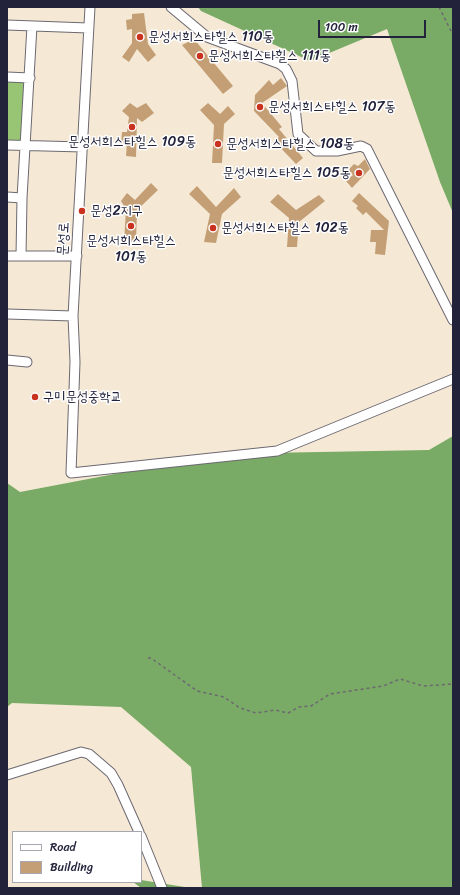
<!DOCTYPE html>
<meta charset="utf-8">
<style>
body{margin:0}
#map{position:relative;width:460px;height:895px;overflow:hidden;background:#f5e9d5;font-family:Sriracha,sans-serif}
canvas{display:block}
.frame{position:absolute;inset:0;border:8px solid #22223b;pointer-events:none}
.legend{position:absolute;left:12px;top:831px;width:130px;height:52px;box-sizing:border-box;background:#fff;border:1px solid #a7a7b1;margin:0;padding:5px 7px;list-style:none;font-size:12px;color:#22223b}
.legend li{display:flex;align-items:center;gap:8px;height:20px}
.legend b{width:20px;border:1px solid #a7a7b1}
.scale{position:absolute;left:318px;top:20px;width:108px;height:18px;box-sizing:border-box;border:2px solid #22223b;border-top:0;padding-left:5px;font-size:12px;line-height:14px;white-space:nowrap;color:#22223b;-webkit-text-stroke:3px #fff;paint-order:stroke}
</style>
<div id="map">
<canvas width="460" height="895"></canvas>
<div class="frame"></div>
<ul class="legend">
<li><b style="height:5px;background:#fff"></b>Road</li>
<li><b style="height:11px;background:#c49f75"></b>Building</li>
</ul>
<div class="scale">100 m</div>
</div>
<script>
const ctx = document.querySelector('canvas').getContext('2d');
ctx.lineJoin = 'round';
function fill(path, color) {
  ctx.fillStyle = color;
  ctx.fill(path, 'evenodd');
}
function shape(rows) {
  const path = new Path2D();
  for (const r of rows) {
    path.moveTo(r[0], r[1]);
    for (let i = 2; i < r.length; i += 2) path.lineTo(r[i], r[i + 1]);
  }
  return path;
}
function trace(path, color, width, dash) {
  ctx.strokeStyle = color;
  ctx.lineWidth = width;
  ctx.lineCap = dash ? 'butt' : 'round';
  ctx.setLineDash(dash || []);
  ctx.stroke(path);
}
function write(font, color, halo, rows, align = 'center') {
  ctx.font = font + ' Sriracha,"Poor Story",sans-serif';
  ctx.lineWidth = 3;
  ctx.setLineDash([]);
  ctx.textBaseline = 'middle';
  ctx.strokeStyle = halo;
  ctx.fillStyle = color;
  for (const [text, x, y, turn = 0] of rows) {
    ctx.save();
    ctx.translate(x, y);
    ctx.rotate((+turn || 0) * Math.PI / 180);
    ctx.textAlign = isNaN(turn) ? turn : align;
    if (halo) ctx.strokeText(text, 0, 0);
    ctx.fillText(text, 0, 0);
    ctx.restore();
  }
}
fill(shape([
 [7,77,30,78,26,146,7,145]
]), '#97c574');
fill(shape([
 [198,7,453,7,453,213,440,182,387,29,310,61,201,11],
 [453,436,453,888,202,888,191,767,121,707,12,703,7,707,7,483,20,492,146,468,266,453,429,450],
 [141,880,191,888,141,888,133,882,141,882]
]), '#79aa66');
fill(shape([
 [144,13,148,44,156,55,148,62,137,49,129,62,122,57,132,43,132,29,127,30,126,20,132,19,132,14],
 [194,39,233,86,223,94,182,45],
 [281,78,287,86,262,103,282,127,279,129,303,158,296,164,274,141,279,137,254,111,255,95,269,80,273,85],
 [130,103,137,108,146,103,154,113,142,122,137,118,136,157,126,156,127,143,121,144,122,132,127,132,129,117,122,111],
 [208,103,220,114,228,106,235,114,224,124,222,163,212,163,214,125,200,110],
 [365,159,370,169,352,188,346,181,353,175,348,170,354,164,358,166],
 [151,183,158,190,137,210,136,242,124,242,126,209,121,201,127,193,135,200],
 [197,186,216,207,234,188,241,197,222,214,216,243,204,242,210,214,189,194],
 [359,193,389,221,385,255,375,254,376,242,370,242,371,230,384,230,366,212,363,215,356,208,358,206,352,201],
 [278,194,296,210,319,195,325,201,299,222,297,247,287,247,289,218,270,202]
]), '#c49f75');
const minor = shape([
 [90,7,73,316,75,362,71,473,277,451,453,379],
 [171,7,207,37,280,64,286,69,292,81,298,134,316,151,337,151,361,146,367,149,453,320],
 [7,25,88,28],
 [7,77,30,78],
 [7,145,83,147],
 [7,197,22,198],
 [7,256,77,256],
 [21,256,22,198,32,26],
 [7,314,73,316],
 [7,360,27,362],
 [7,775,81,752,89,754,111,773,118,785,139,832],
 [141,836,162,888]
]);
trace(minor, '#6c6871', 11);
trace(shape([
 [439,7,453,35],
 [148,658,151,658,197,691,224,697,240,708,256,713,275,710,288,713,299,707,311,706,330,694,383,686,400,679,423,686,453,684]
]), '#6c6871', 1.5, [3, 3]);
trace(minor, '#fff', 9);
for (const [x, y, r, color] of [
 [140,37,4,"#c8321e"],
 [200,56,4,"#c8321e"],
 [260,107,4,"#c8321e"],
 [132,127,4,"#c8321e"],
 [218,144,4,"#c8321e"],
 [359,173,4,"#c8321e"],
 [82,211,4,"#c8321e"],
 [131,226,4,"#c8321e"],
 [213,228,4,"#c8321e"],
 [35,397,4,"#c8321e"]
]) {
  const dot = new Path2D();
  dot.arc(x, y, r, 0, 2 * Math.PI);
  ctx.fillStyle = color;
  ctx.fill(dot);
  trace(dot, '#fff', 1.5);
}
write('14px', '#22223b', '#fff', [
 ["문성서희스타힐스 110동",148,37],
 ["문성서희스타힐스 111동",208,56],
 ["문성서희스타힐스 107동",268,107],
 ["문성서희스타힐스 109동",132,142,"center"],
 ["문성서희스타힐스 108동",226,144],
 ["문성서희스타힐스 105동",351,173,"right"],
 ["문성2지구",90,211],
 ["문성서희스타힐스 102동",221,228],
 ["문성서희스타힐스",131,241,"center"],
 ["101동",131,257,"center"],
 ["구미문성중학교",43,397]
], 'left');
write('14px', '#22223b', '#fff', [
 ["문성로",64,239,-87]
]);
</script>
